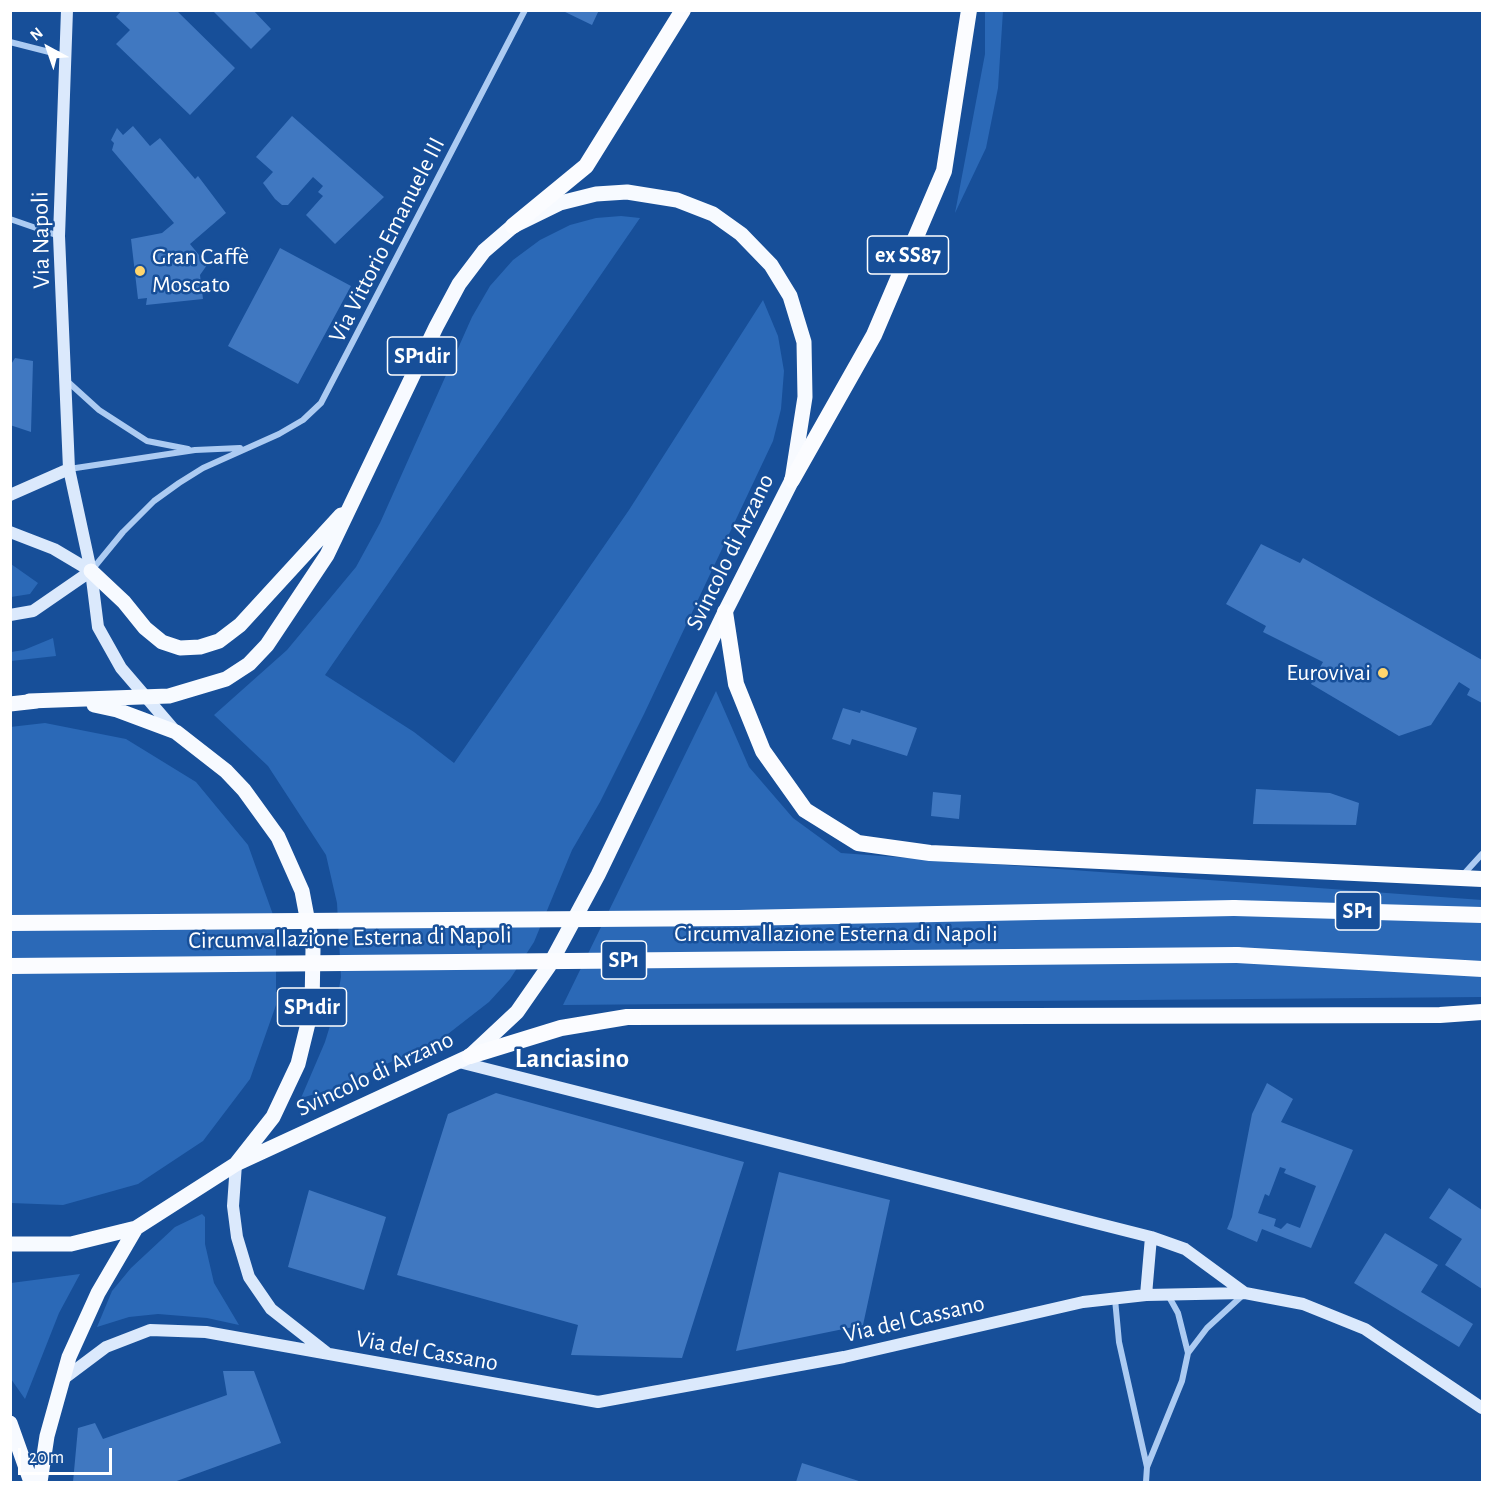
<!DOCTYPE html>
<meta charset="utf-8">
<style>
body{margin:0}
#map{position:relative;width:1493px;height:1493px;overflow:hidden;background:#174f99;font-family:"Alegreya Sans",sans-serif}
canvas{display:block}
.frame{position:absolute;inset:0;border:12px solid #fff;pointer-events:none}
.north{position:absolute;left:18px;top:18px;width:60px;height:60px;-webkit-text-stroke:4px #174f99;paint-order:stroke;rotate:320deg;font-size:16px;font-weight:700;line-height:24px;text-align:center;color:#fff}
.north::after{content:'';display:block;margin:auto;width:21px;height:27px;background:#fff;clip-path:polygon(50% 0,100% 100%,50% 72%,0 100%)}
.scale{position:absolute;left:18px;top:1448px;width:94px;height:27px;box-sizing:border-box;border:3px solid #fff;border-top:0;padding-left:8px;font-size:18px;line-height:21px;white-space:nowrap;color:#fff;-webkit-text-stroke:4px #174f99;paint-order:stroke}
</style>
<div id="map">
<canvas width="1493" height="1493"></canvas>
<div class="frame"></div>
<div class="north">N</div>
<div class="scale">20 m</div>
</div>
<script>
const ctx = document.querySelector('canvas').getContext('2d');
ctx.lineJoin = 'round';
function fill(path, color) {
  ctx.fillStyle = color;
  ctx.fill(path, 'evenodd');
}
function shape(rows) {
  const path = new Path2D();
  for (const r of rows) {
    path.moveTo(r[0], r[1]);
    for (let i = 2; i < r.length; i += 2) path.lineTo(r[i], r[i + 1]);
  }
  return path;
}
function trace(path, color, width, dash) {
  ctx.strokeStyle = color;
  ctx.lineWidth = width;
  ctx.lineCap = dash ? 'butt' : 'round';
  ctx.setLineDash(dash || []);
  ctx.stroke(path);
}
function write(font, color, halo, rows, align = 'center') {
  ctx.font = font + ' "Alegreya Sans",sans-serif';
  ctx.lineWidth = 5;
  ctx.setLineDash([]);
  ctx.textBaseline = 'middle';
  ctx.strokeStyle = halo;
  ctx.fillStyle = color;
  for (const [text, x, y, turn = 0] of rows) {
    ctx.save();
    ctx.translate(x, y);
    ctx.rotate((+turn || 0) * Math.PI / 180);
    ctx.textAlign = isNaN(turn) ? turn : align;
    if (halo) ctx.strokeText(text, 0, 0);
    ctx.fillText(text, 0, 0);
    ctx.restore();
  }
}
fill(shape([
 [985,11,1003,11,998,88,986,148,955,213,985,54],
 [621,216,640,218,325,675,414,732,454,763,629,510,763,300,778,336,784,371,781,409,773,441,644,714,600,802,572,850,534,942,510,979,489,1002,444,1037,333,1089,301,1098,325,1042,336,1006,341,977,337,903,326,855,268,766,214,715,287,650,356,567,380,523,472,317,490,286,513,260,540,240,570,225,596,218],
 [11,564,38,583,30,594,11,597],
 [53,638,56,656,11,661,11,652,24,650],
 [716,691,749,767,793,818,841,853,1482,900,1482,997,563,1005],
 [45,723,126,739,196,782,248,845,276,923,276,1005,250,1079,203,1141,138,1184,63,1205,11,1203,10,727],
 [202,1214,205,1217,205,1244,214,1283,239,1325,207,1318,158,1314,129,1317,97,1327,112,1291,131,1268,175,1227],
 [80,1274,59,1313,25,1399,11,1379,11,1283]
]), '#2b69b7');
fill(shape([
 [122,10,176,10,235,68,190,115,116,44,130,30,116,17],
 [212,10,253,10,271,29,251,49],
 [561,10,599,10,592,25],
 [292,116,384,197,335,244,306,215,323,196,318,192,323,186,313,177,288,205,282,205,275,199,263,183,273,172,256,157],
 [133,126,150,146,160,138,195,179,198,176,226,213,190,244,207,265,200,275,203,299,146,305,147,298,138,299,131,239,162,233,174,223,112,150,114,143,111,140,117,128,123,135],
 [280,248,351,286,298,384,228,346],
 [15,358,33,361,31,432,10,425,10,366],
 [1261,544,1300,563,1303,558,1482,660,1482,703,1467,695,1470,689,1459,682,1431,725,1399,736,1311,684,1323,662,1263,632,1266,626,1226,604],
 [843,708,860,713,861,710,917,728,907,756,852,739,850,745,832,739],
 [1256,789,1330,793,1359,803,1356,825,1253,824],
 [933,792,961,795,959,819,931,816],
 [1267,1083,1293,1099,1281,1122,1353,1150,1311,1248,1262,1229,1257,1242,1227,1229,1232,1217,1252,1114],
 [1280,1167,1286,1169,1284,1173,1316,1186,1300,1228,1287,1223,1281,1229,1274,1226,1276,1219,1258,1213,1265,1194,1269,1196],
 [496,1093,744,1162,682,1358,571,1355,578,1325,397,1275,448,1114],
 [779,1172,890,1200,863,1325,736,1351],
 [1449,1188,1482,1210,1482,1289,1445,1265,1462,1239,1429,1218],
 [309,1190,386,1217,364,1290,288,1267],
 [1385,1233,1438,1265,1421,1292,1473,1324,1459,1347,1354,1283],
 [223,1371,254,1371,281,1443,174,1482,73,1482,78,1428,95,1423,103,1439,227,1395],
 [802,1463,862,1482,796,1482]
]), '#4078c1');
trace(shape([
 [10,42,65,56],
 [10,219,59,236],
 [67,381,99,410,147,441,188,449],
 [69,469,195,450,240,448],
 [91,571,123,532,154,501,179,483,203,468,279,434,303,420,321,403,525,10],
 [1462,876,1482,854],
 [1168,1295,1178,1313,1188,1353],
 [1115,1299,1119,1342,1147,1467,1146,1482],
 [1147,1467,1182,1381,1188,1353,1207,1328,1244,1294]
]), '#accbf2', 6);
trace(shape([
 [67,10,59,236,69,469,91,571,98,627,121,668,176,732],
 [10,495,69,469],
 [10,532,54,549,91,571],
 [10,615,33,611,91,571],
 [459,1062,1151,1237,1185,1249,1245,1293],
 [236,1164,233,1206,237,1237,249,1277,271,1309,327,1353],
 [1146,1295,1151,1237],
 [62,1380,106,1347,150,1330,206,1332,598,1402,844,1357,1083,1302,1146,1295,1245,1293,1303,1304,1365,1329,1482,1408]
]), '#dbe9fc', 12);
trace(shape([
 [91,571,124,602,145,628,162,642,180,648,200,647,219,641,240,625,341,515],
 [29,701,169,696,226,679,249,664,267,645,327,555,436,327,459,284,484,251,513,226,560,203,596,194,627,192,677,200,713,214,741,234,771,265,790,296,804,342,805,397,792,480,725,612,598,875,549,966,517,1012,470,1056,236,1164],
 [10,704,37,701],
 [10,1244,71,1244,136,1228,236,1164,273,1117,298,1064,312,1007,313,949,302,891,278,837,244,790,226,771,176,732,117,710,94,705],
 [10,1423,31,1482],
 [40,1482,47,1436,69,1357,98,1293,136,1228]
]), '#f7faff', 15);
trace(shape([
 [513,226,586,166,683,10],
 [792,480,874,335,944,171,969,10],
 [725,612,736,684,763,751,805,810,858,843,930,853,1482,879],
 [1234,908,1482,915],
 [1237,955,1482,969],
 [470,1056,561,1028,627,1017,1440,1015,1482,1012]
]), '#fbfcff', 16);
trace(shape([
 [10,923,739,918,1234,908],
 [10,966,1237,955]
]), '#fbfcff', 16);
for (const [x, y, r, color] of [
 [140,271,6,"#ffd56d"],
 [1383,673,6,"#ffd56d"]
]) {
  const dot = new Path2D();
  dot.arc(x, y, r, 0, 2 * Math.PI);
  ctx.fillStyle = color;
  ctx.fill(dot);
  trace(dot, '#174f99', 2);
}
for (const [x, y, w] of [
 [908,255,81],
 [422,356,69],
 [1358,911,45],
 [624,960,45],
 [312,1007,69]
]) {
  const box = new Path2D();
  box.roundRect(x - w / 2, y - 19, w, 38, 4.5);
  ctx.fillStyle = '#174f99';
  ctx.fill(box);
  trace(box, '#fff', 1.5);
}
write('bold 22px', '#fff', null, [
 ["ex SS87",908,255],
 ["SP1dir",422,356],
 ["SP1",1358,911],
 ["SP1",624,960],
 ["SP1dir",312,1007]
]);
write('24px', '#fff', '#174f99', [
 ["Via Napoli",41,240,-91],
 ["Via Vittorio Emanuele III",387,240,-63],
 ["Svincolo di Arzano",730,552,-64],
 ["Circumvallazione Esterna di Napoli",836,934],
 ["Circumvallazione Esterna di Napoli",350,938,-1],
 ["Svincolo di Arzano",375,1074,-25],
 ["Via del Cassano",914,1319,-13],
 ["Via del Cassano",427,1351,10]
]);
write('24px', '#fff', '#174f99', [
 ["Gran Caffè",152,257],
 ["Moscato",152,285],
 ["Eurovivai",1371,673,"right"]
], 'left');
write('bold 27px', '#fff', '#174f99', [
 ["Lanciasino",572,1059]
]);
</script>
